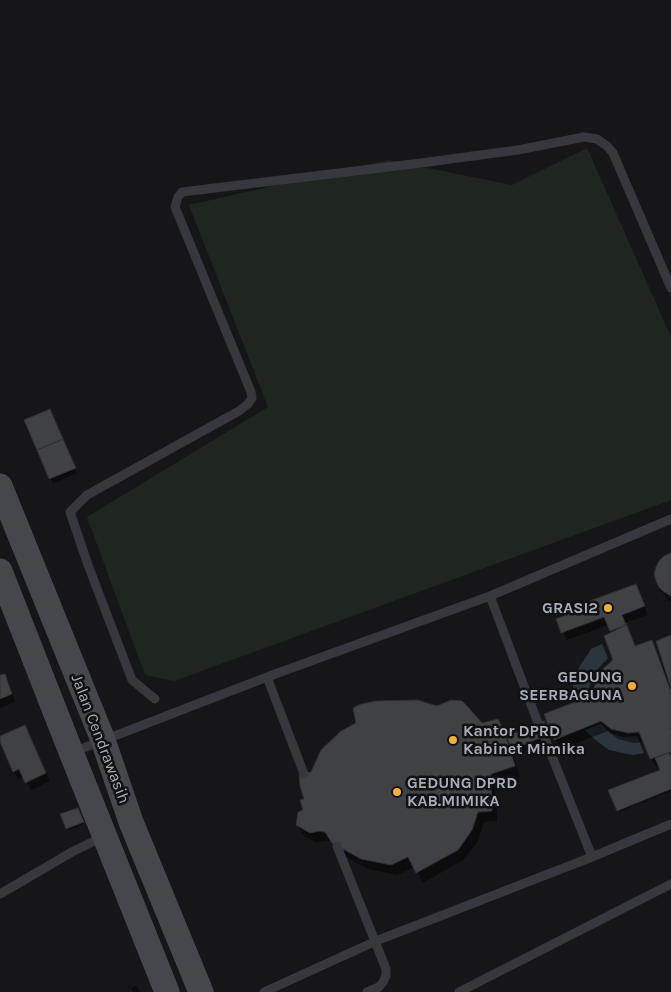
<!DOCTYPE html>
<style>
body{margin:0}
canvas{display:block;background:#161618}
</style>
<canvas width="671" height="992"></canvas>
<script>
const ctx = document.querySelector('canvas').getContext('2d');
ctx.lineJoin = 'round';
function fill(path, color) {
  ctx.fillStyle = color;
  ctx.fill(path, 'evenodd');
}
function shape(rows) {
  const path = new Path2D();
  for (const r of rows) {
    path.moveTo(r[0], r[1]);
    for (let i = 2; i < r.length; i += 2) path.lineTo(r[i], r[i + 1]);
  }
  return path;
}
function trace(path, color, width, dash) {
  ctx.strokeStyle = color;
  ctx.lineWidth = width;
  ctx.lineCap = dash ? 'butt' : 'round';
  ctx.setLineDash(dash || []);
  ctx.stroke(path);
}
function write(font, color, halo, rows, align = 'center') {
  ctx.font = font + ' Karla,sans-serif';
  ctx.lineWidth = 5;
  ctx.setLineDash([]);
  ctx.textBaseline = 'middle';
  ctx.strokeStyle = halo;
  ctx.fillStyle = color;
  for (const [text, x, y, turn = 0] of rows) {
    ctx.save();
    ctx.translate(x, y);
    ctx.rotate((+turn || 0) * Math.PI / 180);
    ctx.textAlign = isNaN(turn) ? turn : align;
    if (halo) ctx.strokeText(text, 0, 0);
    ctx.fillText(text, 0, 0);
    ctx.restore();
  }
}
fill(shape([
 [587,148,671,337,671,500,174,681,145,675,87,517,268,407,189,205,388,160,512,185]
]), '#1e261f');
fill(shape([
 [602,644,608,658,596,671,591,680,588,694,573,700,573,685,578,669,591,649],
 [601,724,610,733,623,737,637,736,644,753,633,755,609,750,593,738,585,730]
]), '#2c353c');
fill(shape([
 [52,416,77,473,53,484,26,421],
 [671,555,671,602,666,598,660,587],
 [636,585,640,593,648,615,625,623,632,637,636,647,651,642,657,652,667,677,669,677,671,636,671,791,619,812,618,810,662,770,660,767,657,768,651,758,645,742,634,743,618,739,608,731,561,749,555,739,592,697,615,660,612,633,608,625,567,640,557,619],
 [4,675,9,683,15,702,0,708,0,677],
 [544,722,551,739,513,755,520,777,496,784,497,821,484,822,478,841,463,860,423,883,415,867,397,875,368,869,339,853,332,842,325,841,317,843,304,836,297,825,304,810,305,799,482,724,503,731,506,738],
 [29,735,50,781,31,790,24,777,18,780,14,772,0,739,0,737],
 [79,811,84,824,68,830,67,828],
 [136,985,137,987,140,992,133,992,131,988]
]), '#0007');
const building = shape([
 [50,409,63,439,37,450,24,420,50,409],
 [63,439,76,468,49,479,37,450,63,439],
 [671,553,671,596,664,592,659,587,656,581,654,574,656,567,659,561,664,556,671,553],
 [636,584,645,606,622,615,626,625,610,631,604,617,561,633,556,619,578,610,576,606,636,584],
 [626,623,635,646,652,640,671,692,671,728,670,728,671,731,671,752,650,759,639,732,628,733,611,729,601,721,554,740,544,714,591,696,597,680,603,669,613,660,604,636,626,625,626,623],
 [671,635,671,688,656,641,671,635],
 [5,674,12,694,0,699,0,675,5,674],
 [417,700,437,706,451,700,462,701,468,707,482,723,498,719,505,734,515,766,491,774,492,811,478,812,472,830,458,850,416,873,408,857,391,865,361,859,332,843,325,832,319,831,310,833,296,825,298,812,303,810,300,800,304,799,300,786,299,775,311,772,321,750,341,731,356,723,353,708,361,704,376,701,417,700],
 [544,721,550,734,511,750,507,736,544,721],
 [25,725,46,773,25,783,19,769,13,772,0,742,0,736,25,725],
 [669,753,671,757,671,789,617,811,608,790,660,770,655,758,669,753],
 [78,808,84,822,66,829,60,814,78,808]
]);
fill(building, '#404145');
trace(building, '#303034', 1);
trace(shape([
 [490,596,538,723],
 [267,677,304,774],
 [155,699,132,680,88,565,70,512,87,495,239,411,248,404,252,398,251,392,175,207,178,197,182,192,413,164,518,150,584,137,597,139,607,146,613,153,671,288],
 [544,736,592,857],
 [73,752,267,677,490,596,671,519],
 [337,846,386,969,386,976,383,982,379,987,367,992],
 [0,894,72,852,94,841,105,838],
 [264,992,376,941,592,857,671,824],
 [459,992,671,884]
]), '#37383d', 9);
trace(shape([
 [0,486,103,740,131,822,201,992],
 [0,571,71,752,167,992]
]), '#45474d', 25);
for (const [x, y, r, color] of [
 [608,608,5,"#f2b134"],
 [632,686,5,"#f2b134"],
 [453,740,5,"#f2b134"],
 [397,792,5,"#f2b134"]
]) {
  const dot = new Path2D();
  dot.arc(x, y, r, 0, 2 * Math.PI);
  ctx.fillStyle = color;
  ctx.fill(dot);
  trace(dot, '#111113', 2);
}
write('bold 16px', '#a8adb8', '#111113', [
 ["GRASI2",598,608],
 ["GEDUNG",622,677],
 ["SEERBAGUNA",622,695],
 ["Kantor DPRD",463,731,"left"],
 ["Kabinet Mimika",463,749,"left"],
 ["GEDUNG DPRD",407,783,"left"],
 ["KAB.MIMIKA",407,801,"left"]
], 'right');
write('16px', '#a8adb8', '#111113', [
 ["Jalan Cendrawasih",100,739,69]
]);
</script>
